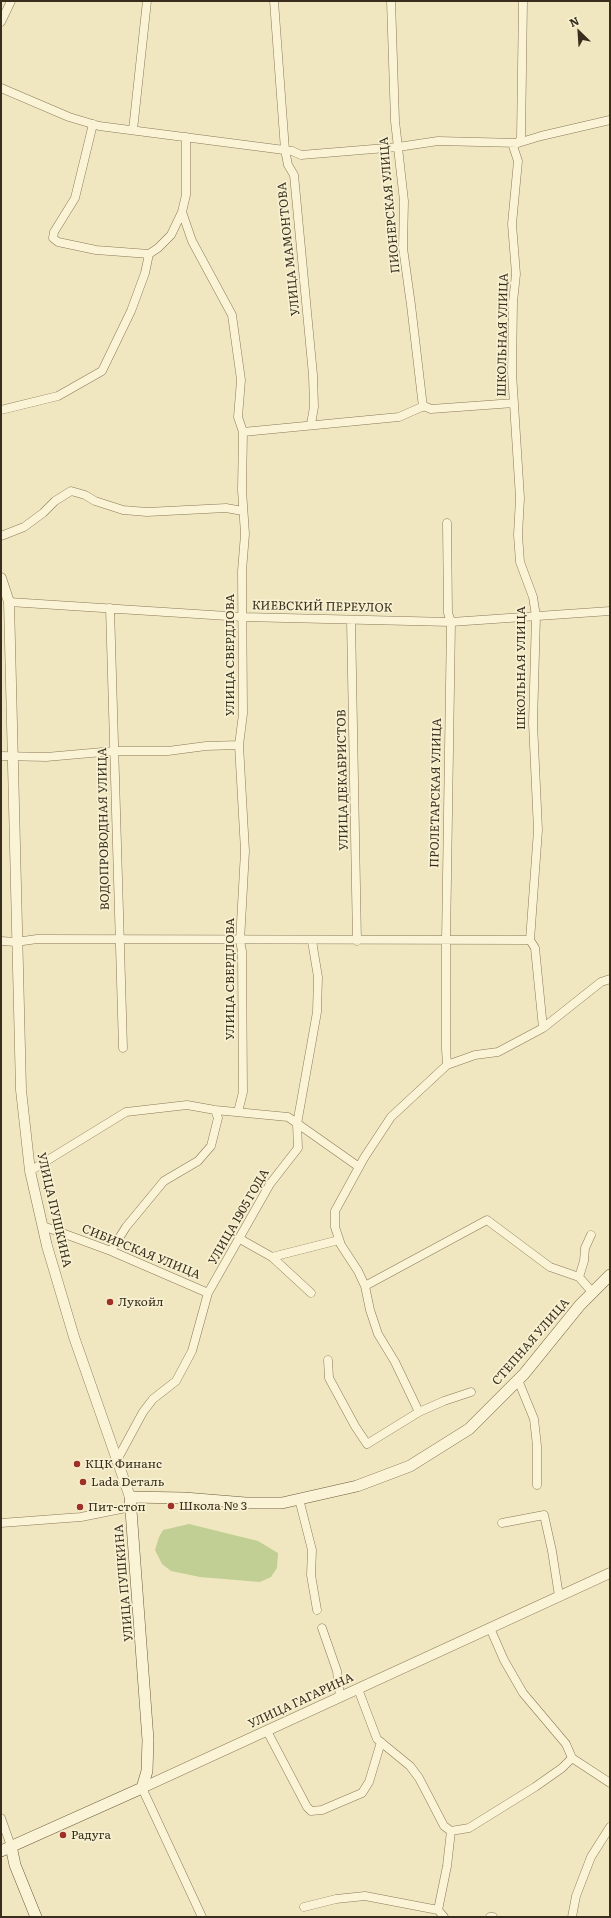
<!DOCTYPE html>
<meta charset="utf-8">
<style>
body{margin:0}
#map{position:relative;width:611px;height:1918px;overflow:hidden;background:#f0e7c1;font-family:Literata,serif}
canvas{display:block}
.frame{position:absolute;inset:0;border:2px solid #392e1d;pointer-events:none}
.north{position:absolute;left:559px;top:12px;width:40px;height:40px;-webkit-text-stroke:3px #f7f0d1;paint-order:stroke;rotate:335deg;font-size:11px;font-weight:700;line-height:16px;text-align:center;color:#392e1d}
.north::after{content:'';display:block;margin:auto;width:14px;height:18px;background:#392e1d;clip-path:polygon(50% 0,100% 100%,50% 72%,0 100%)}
</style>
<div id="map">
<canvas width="611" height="1918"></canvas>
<div class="frame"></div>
<div class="north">N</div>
</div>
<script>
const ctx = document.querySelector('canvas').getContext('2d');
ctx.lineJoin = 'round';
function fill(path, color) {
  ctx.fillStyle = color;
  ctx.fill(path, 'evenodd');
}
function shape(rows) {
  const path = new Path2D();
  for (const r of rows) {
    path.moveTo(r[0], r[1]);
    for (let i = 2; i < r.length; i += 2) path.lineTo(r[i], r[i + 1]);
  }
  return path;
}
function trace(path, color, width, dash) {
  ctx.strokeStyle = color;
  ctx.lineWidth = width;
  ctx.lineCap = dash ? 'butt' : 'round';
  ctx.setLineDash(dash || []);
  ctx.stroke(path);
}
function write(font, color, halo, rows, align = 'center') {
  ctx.font = font + ' Literata,serif';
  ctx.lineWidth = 3.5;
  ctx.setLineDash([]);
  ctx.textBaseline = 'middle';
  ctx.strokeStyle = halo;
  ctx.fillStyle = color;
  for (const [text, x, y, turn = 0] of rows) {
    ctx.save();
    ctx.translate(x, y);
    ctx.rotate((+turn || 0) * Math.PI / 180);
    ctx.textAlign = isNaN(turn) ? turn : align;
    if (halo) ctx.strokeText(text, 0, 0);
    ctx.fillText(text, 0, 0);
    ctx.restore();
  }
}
fill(shape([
 [189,1524,258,1541,278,1553,277,1568,271,1577,260,1582,200,1577,171,1571,162,1564,155,1550,159,1537,163,1530]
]), '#c1cf94');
const minor = shape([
 [274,1,285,150,288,165,294,175,313,375,314,407,311,424],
 [391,1,395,121,404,201,403,248,411,305,423,407],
 [1,22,11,1],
 [1,88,69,117,99,126,292,151,301,155,398,147,438,141,518,143,541,136,610,120],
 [93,124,75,198,54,232,53,238,58,242,96,250,149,254,158,248,171,235,182,212,186,195,186,137],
 [133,130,147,1],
 [512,143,518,161,512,224,516,274,513,302,512,373,520,498,518,535,520,562,533,597,536,616,533,723,538,830,530,940,535,948,543,1028],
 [518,143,521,138,523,1],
 [182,212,192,241,232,315,241,380,238,417,243,432,242,490,245,534,242,571,243,714,239,745,245,851,240,941,242,951,243,1092,238,1112],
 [1,410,58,396,102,371,131,311,145,273,149,254],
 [243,432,399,417,424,406,431,409,514,403],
 [447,523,448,613,451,622,446,941,446,1049,447,1065],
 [1,536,24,527,43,513,55,501,71,491,85,495,95,501,123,510,147,512,226,508,243,511],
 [9,602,243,617,451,622,610,611],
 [110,608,123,1048],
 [351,620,357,941],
 [1,756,46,757,114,751,168,751,206,746,239,745],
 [1,941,16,942,37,939,530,940],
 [30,1171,126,1112,187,1105,215,1110,288,1117,359,1167],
 [43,1226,111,1251,208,1293],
 [240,1239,272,1257,339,1240],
 [111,1251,126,1227,164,1181,198,1161,211,1146,218,1118,215,1110],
 [272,1257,311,1293],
 [579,1277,584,1261,585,1248,591,1235],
 [365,1286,487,1220,550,1267,579,1277,593,1293],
 [328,1360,329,1378,355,1426,367,1444,419,1412],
 [518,1380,534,1419,537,1446,537,1485],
 [471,1392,444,1401,419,1412,395,1362,378,1334,370,1310,365,1286,358,1271,341,1245,335,1227,335,1211,364,1158,391,1117,447,1065,475,1055,498,1052,543,1028,601,982,610,979],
 [117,1460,143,1412,153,1399,176,1381,192,1351,208,1293,270,1184,298,1148,297,1124,317,1012,318,977,312,941],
 [299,1499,312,1550,311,1575,317,1610],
 [1,1523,81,1517,131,1507],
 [502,1523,544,1515,552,1551,559,1596],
 [322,1628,337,1671,340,1697],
 [490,1628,504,1660,523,1693,566,1744,572,1758,610,1783],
 [358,1689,377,1739,410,1766,419,1778,444,1826,451,1831,447,1866,438,1910,444,1917],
 [267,1731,307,1807,311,1811,322,1810,362,1793,369,1782,381,1742],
 [142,1788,202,1917],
 [1,1818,11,1846],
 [451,1831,469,1828,535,1787,562,1768,572,1758],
 [304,1907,336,1899,365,1896,438,1910],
 [490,1917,493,1917],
 [572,1917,576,1896,591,1857,610,1827]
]);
const tertiary = shape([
 [1,578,9,602,21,1090,30,1171,47,1246,74,1337,130,1497],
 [142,1788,610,1573]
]);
const secondary = shape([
 [11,1846,15,1865,36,1917],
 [1,1851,142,1788,147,1771,148,1740,130,1497,184,1498,246,1503,282,1503,357,1486,410,1466,469,1429,524,1374,580,1305,610,1275]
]);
trace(minor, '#8b7858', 9);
trace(tertiary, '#8b7858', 11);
trace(secondary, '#6c593b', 12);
trace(minor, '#faf3d5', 8);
trace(tertiary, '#faf3d5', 10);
trace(secondary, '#faf3d5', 11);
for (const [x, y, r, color] of [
 [110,1302,4,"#9d3125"],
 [77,1464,4,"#9d3125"],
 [83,1482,4,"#9d3125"],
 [171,1506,4,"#9d3125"],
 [80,1507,4,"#9d3125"],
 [63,1835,4,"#9d3125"]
]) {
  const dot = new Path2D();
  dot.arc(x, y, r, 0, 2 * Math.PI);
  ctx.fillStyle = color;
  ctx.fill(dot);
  trace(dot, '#f7f0d1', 1.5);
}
write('12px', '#392e1d', '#f7f0d1', [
 ["ПИОНЕРСКАЯ УЛИЦА",390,205,-95],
 ["УЛИЦА МАМОНТОВА",289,249,-96],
 ["ШКОЛЬНАЯ УЛИЦА",503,335,-89],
 ["КИЕВСКИЙ ПЕРЕУЛОК",322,607,1],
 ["УЛИЦА СВЕРДЛОВА",230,655,-90],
 ["ШКОЛЬНАЯ УЛИЦА",521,668,-90],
 ["УЛИЦА ДЕКАБРИСТОВ",343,780,-91],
 ["ПРОЛЕТАРСКАЯ УЛИЦА",436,793,-89],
 ["ВОДОПРОВОДНАЯ УЛИЦА",104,829,-91],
 ["УЛИЦА СВЕРДЛОВА",230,979,-90],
 ["УЛИЦА ПУШКИНА",54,1210,77],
 ["УЛИЦА 1905 ГОДА",239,1217,-60],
 ["СИБИРСКАЯ УЛИЦА",141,1252,22],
 ["СТЕПНАЯ УЛИЦА",531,1342,-49],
 ["УЛИЦА ПУШКИНА",124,1583,-95],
 ["УЛИЦА ГАГАРИНА",301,1701,-25]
]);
write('12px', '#392e1d', '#f7f0d1', [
 ["Лукойл",118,1302],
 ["КЦК Финанс",85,1464],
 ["Lada Dеталь",91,1482],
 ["Школа № 3",179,1506],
 ["Пит-стоп",88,1507],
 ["Радуга",71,1835]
], 'left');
</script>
